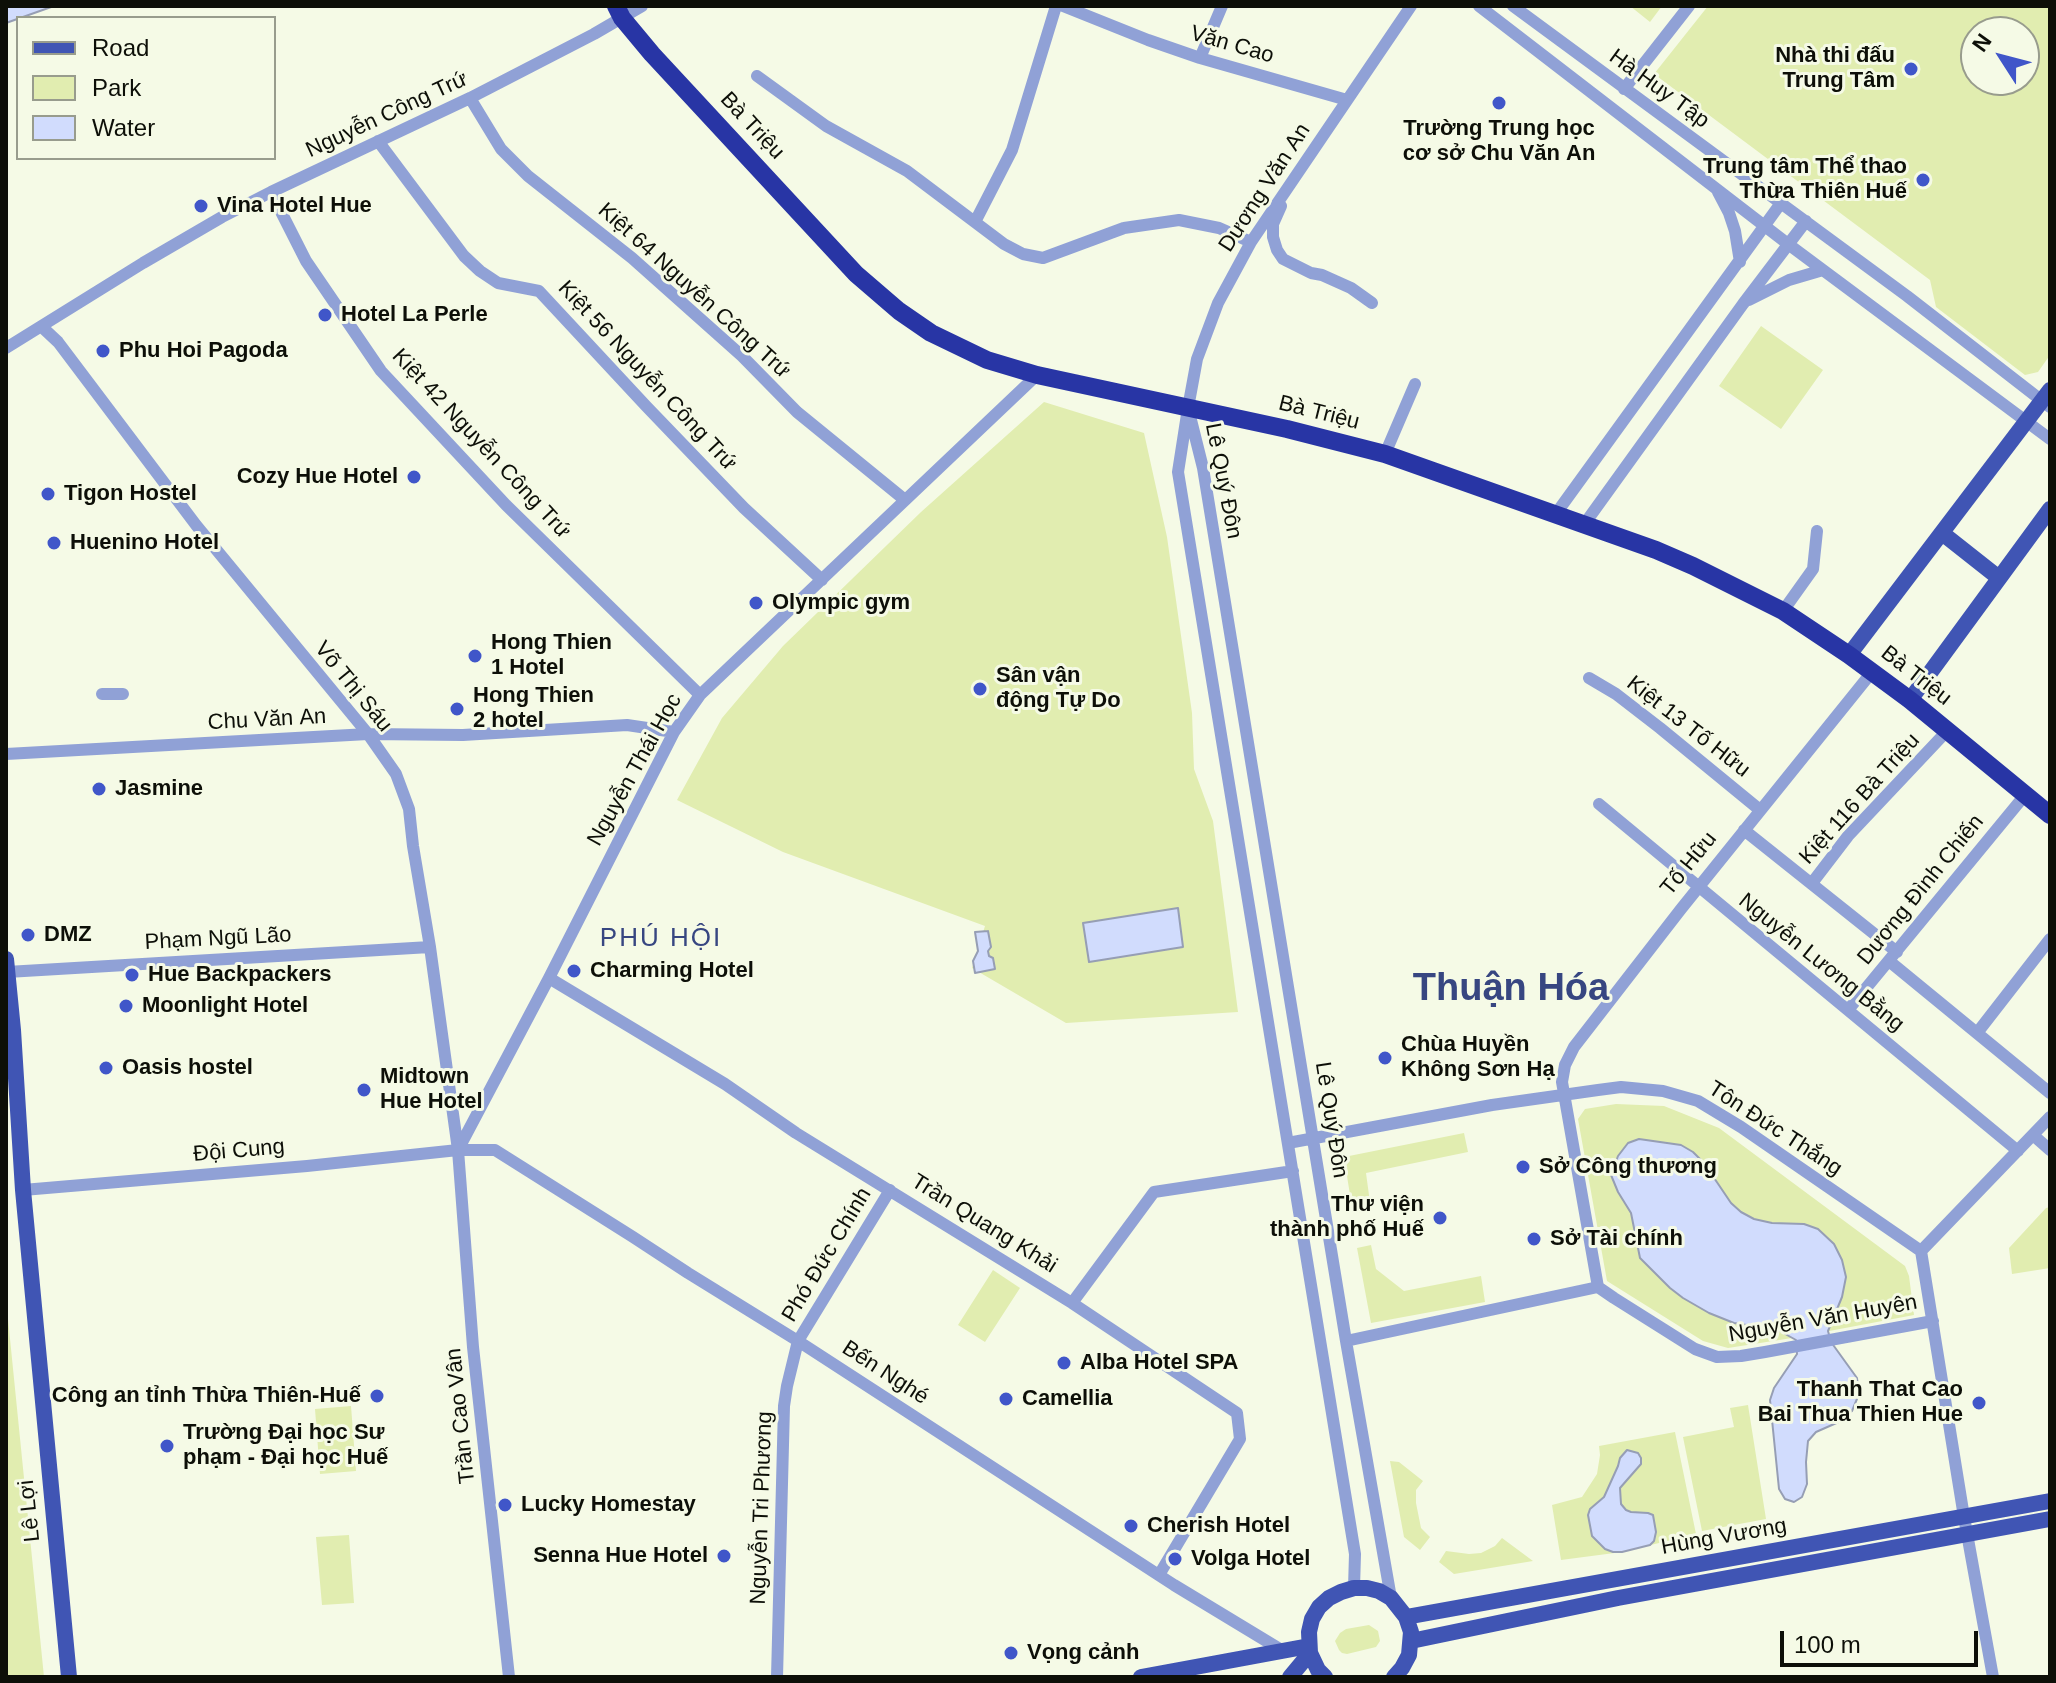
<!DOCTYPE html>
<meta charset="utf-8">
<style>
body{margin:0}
#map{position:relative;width:2056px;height:1683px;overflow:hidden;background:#f5fae6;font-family:Arial,sans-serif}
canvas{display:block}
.frame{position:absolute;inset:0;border:8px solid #0d0f08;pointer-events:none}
.legend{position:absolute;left:16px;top:16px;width:260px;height:144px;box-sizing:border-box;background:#f5fae6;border:2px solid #989c8d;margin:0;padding:10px 14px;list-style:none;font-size:24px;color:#0d0f08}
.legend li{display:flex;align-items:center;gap:16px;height:40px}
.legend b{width:40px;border:2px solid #989c8d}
.north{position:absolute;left:1960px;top:16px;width:80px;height:80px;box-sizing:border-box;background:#f5fae6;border:2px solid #989c8d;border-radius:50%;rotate:306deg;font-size:22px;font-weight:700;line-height:32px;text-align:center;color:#0d0f08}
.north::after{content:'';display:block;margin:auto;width:28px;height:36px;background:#4056c9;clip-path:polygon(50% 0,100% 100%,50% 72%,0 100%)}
.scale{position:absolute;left:1780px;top:1631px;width:198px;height:36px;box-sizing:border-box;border:4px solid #0d0f08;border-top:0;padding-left:10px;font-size:24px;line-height:28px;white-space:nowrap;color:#0d0f08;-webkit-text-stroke:6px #f5fae6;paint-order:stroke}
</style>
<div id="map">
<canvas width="2056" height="1683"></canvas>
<div class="frame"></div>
<ul class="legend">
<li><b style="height:10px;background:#4055b4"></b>Road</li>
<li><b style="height:22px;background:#e1edb0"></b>Park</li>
<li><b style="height:22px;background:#d1dcfd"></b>Water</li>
</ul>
<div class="north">N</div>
<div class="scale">100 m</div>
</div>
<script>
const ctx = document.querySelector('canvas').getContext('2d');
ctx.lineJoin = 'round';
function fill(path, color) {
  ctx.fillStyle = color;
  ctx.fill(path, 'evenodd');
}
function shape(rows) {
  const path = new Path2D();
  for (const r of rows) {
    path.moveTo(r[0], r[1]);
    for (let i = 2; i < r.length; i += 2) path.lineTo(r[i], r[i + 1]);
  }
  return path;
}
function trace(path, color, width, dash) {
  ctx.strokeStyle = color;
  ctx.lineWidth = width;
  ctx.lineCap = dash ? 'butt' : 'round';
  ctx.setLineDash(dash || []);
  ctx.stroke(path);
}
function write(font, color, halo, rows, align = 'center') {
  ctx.font = font + ' Arial,sans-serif';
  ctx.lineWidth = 6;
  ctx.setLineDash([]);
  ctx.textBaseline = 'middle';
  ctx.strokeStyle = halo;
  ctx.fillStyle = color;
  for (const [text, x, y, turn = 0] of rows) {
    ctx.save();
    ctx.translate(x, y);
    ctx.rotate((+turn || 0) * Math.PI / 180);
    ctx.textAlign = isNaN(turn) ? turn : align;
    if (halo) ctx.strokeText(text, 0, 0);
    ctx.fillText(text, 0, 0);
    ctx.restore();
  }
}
fill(shape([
 [1630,6,1662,6,1650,22],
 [1708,6,2050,6,2050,355,2038,372,2025,375,1936,307,1930,280,1654,74],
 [1976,32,2024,32,2024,80,1976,80],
 [1761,326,1823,370,1781,429,1719,386],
 [1044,402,1144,433,1167,537,1192,713,1194,769,1213,821,1238,1012,1066,1023,972,968,985,926,783,852,677,800,722,718,783,646,921,512],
 [1616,1104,1664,1106,1719,1128,1905,1266,1909,1276,1914,1315,1792,1338,1728,1348,1703,1341,1607,1281,1578,1119,1585,1109],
 [1464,1133,1468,1152,1366,1173,1371,1210,1353,1214,1344,1157],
 [2050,1207,2050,1268,2012,1274,2009,1248,2046,1208],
 [1371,1245,1376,1269,1404,1291,1481,1276,1485,1302,1371,1323,1357,1248],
 [993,1270,1020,1288,985,1342,958,1325],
 [6,1299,44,1677,6,1677],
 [1748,1405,1766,1519,1702,1531,1683,1437,1734,1427,1730,1408],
 [351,1406,356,1471,320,1474,315,1409],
 [1675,1432,1696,1534,1622,1552,1561,1560,1552,1505,1582,1497,1597,1474,1600,1455,1599,1446],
 [1390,1461,1399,1462,1423,1481,1416,1490,1416,1503,1421,1528,1430,1537,1420,1550,1404,1537],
 [349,1535,354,1603,322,1605,316,1537],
 [1502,1538,1533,1561,1454,1574,1439,1562,1446,1551,1469,1554,1481,1553,1495,1546],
 [1369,1625,1378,1631,1380,1641,1376,1647,1347,1654,1342,1653,1339,1650,1335,1641,1340,1633,1346,1629]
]), '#e1edb0');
const water = shape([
 [6,6,54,6,6,23,6,6],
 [1178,908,1183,947,1089,962,1083,923,1178,908],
 [988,931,991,947,988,951,989,956,993,958,995,969,975,973,973,961,978,951,975,932,988,931],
 [1639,1139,1681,1145,1693,1152,1704,1163,1731,1203,1741,1212,1754,1219,1772,1223,1804,1224,1818,1229,1834,1244,1842,1260,1846,1277,1842,1297,1828,1331,1831,1342,1857,1378,1859,1394,1852,1411,1841,1421,1816,1432,1808,1441,1806,1462,1807,1484,1802,1497,1794,1502,1785,1499,1779,1489,1770,1400,1774,1388,1797,1354,1796,1340,1778,1330,1734,1323,1709,1313,1683,1298,1670,1288,1640,1258,1631,1213,1618,1192,1611,1175,1618,1156,1628,1143,1639,1139],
 [1627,1450,1638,1453,1641,1458,1641,1464,1620,1488,1621,1504,1626,1510,1631,1512,1648,1513,1653,1515,1656,1532,1654,1541,1650,1545,1622,1552,1613,1552,1605,1549,1592,1536,1588,1515,1590,1509,1604,1497,1618,1466,1620,1458,1627,1450]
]);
fill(water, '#d1dcfd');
trace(water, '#969eb4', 2);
trace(shape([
 [1063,6,1148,40,1200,58,1347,100],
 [1479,6,1788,244,2050,439],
 [1513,6,1907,296,2050,407],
 [1200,58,1222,6],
 [757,76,826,126,907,171,1004,244,1023,254,1043,258,1124,228,1179,220,1219,228,1251,242],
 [1624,89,1689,6],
 [470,98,501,149,528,176,632,258,742,356,797,412,905,500],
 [378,141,464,256,480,271,498,283,539,291,646,406,744,508,822,580],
 [271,192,306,261,381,371,506,505,700,695],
 [1718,192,1729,213,1735,231,1740,262],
 [1281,206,1273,224,1273,237,1277,250,1283,259,1311,273,1322,275,1351,288,1372,303],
 [975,222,1012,150,1056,6],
 [1749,300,1789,280,1823,270],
 [42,327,58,342,196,525,368,734,396,774,409,809,413,846,430,947,458,1150,473,1347,509,1677],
 [6,348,143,263,222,217,271,192,470,98,594,34,642,6],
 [1188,408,1197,359,1218,303,1251,242,1411,6],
 [1385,454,1415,384],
 [1555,515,1781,203],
 [1583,526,1743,304,1806,221],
 [1783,611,1813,569,1817,531],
 [1872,672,1681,909,1574,1047,1565,1065,1562,1082,1598,1287,1614,1298,1695,1349,1717,1357,1741,1356,1765,1352,1933,1321],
 [1589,678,1616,694,1660,728,1760,810],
 [102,694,123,694],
 [6,754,368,734,463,735,627,725,674,732],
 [1599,804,2018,1151],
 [1744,830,1897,952],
 [1812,883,1848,836,1947,731],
 [1889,961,2050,1093],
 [7,972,430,947],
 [549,978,725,1084,796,1133,1072,1303,1237,1413,1240,1439,1159,1575],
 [1848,1010,2025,795],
 [1977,1033,2050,939],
 [2033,1135,2050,1150],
 [1288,1143,1492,1105,1598,1090,1621,1087,1663,1091,1698,1101,1741,1127,1921,1251],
 [458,1150,549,978,674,732,700,695,1037,375],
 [23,1190,307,1166,458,1150,495,1150,633,1237,688,1273,798,1341,1174,1585,1283,1651],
 [1921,1251,1964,1517,1993,1677],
 [1921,1251,2050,1117],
 [1072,1303,1154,1192,1293,1171],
 [1346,1341,1598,1287],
 [1354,1588,1355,1554,1178,472,1188,408,1203,468,1346,1341,1391,1598],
 [777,1677,784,1406,787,1386,798,1341,890,1190]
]), '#90a1d6', 12);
trace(shape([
 [1942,533,1999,578],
 [1849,655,2050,390],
 [1910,700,2050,509],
 [6,959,13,1030,23,1190,69,1677],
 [1406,1617,2050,1501],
 [1411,1641,1618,1598,2050,1519],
 [1141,1677,1309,1646],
 [1290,1677,1310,1653],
 [1325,1677,1318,1670,1310,1653,1309,1632,1312,1619,1319,1607,1329,1598,1341,1592,1354,1588,1367,1588,1379,1591,1391,1598,1406,1617,1411,1632,1409,1655,1402,1668,1394,1677]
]), '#4055b4', 16);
trace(shape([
 [616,6,622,18,652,54,856,274,899,311,931,333,987,360,1037,375,1287,429,1385,454,1656,550,1693,566,1783,611,1849,655,1910,700,2050,815]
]), '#2835a5', 18);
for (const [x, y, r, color] of [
 [1911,69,8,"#4056c9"],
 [1499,103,8,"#4056c9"],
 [1923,180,8,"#4056c9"],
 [201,206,8,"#4056c9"],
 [325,315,8,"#4056c9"],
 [103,351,8,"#4056c9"],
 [414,477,8,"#4056c9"],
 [48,494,8,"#4056c9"],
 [54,543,8,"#4056c9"],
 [756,603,8,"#4056c9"],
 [475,656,8,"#4056c9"],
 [980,689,8,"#4056c9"],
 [457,709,8,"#4056c9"],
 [99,789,8,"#4056c9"],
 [28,935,8,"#4056c9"],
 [574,971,8,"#4056c9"],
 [132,975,8,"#4056c9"],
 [126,1006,8,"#4056c9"],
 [1385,1058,8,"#4056c9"],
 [106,1068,8,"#4056c9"],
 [364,1090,8,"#4056c9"],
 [1523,1167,8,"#4056c9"],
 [1440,1218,8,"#4056c9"],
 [1534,1239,8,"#4056c9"],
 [1064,1363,8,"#4056c9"],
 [377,1396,8,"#4056c9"],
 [1006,1399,8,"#4056c9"],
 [1979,1403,8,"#4056c9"],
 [167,1446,8,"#4056c9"],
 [505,1505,8,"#4056c9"],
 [1131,1526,8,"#4056c9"],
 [724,1556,8,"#4056c9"],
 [1175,1559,8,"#4056c9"],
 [1011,1653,8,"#4056c9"]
]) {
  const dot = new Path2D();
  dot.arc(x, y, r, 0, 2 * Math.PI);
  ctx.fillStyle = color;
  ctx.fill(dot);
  trace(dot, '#f5fae6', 3);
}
write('22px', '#0d0f08', '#f5fae6', [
 ["Văn Cao",1232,45,16],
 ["Hà Huy Tập",1659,89,36],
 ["Nguyễn Công Trứ",387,115,-25],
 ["Bà Triệu",752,126,47],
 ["Dương Văn An",1265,188,-57],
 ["Kiệt 64 Nguyễn Công Trứ",694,291,42],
 ["Kiệt 56 Nguyễn Công Trứ",647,376,47],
 ["Bà Triệu",1319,413,14],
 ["Kiệt 42 Nguyễn Công Trứ",481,444,47],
 ["Lê Quý Đôn",1223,481,79],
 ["Bà Triệu",1916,676,38],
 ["Võ Thị Sáu",353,687,51],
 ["Chu Văn An",267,720,-3],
 ["Kiệt 13 Tố Hữu",1688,727,38],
 ["Nguyễn Thái Học",635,770,-61],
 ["Kiệt 116 Bà Triệu",1860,799,-48],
 ["Tố Hữu",1689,864,-51],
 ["Dương Đình Chiến",1921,890,-51],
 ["Phạm Ngũ Lão",218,939,-3],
 ["Nguyễn Lương Bằng",1821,963,39],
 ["Lê Quý Đôn",1331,1120,81],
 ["Tôn Đức Thắng",1775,1129,33],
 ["Đội Cung",239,1151,-5],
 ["Trần Quang Khải",984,1224,32],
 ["Phó Đức Chính",827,1255,-59],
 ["Nguyễn Văn Huyên",1823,1319,-10],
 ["Bến Nghé",885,1373,33],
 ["Trần Cao Vân",461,1416,-96],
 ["Nguyễn Tri Phương",762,1508,-88],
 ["Lê Lợi",30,1511,-96],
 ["Hùng Vương",1724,1537,-10]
]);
write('bold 22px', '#0d0f08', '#f5fae6', [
 ["Nhà thi đấu",1895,56,"right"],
 ["Trung Tâm",1895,81,"right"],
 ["Trường Trung học",1499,129,"center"],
 ["cơ sở Chu Văn An",1499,154,"center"],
 ["Trung tâm Thể thao",1907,167,"right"],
 ["Thừa Thiên Huế",1907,192,"right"],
 ["Vina Hotel Hue",217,206],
 ["Hotel La Perle",341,315],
 ["Phu Hoi Pagoda",119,351],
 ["Cozy Hue Hotel",398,477,"right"],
 ["Tigon Hostel",64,494],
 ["Huenino Hotel",70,543],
 ["Olympic gym",772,603],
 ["Hong Thien",491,643],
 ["1 Hotel",491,668],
 ["Sân vận",996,676],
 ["động Tự Do",996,701],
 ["Hong Thien",473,696],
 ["2 hotel",473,721],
 ["Jasmine",115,789],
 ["DMZ",44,935],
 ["Charming Hotel",590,971],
 ["Hue Backpackers",148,975],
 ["Moonlight Hotel",142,1006],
 ["Chùa Huyền",1401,1045],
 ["Không Sơn Hạ",1401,1070],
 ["Oasis hostel",122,1068],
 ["Midtown",380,1077],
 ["Hue Hotel",380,1102],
 ["Sở Công thương",1539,1167],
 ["Thư viện",1424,1205,"right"],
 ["thành phố Huế",1424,1230,"right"],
 ["Sở Tài chính",1550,1239],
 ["Alba Hotel SPA",1080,1363],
 ["Thanh That Cao",1963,1390,"right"],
 ["Bai Thua Thien Hue",1963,1415,"right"],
 ["Công an tỉnh Thừa Thiên-Huế",361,1396,"right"],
 ["Camellia",1022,1399],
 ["Trường Đại học Sư",183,1433],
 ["phạm - Đại học Huế",183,1458],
 ["Lucky Homestay",521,1505],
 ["Cherish Hotel",1147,1526],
 ["Senna Hue Hotel",708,1556,"right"],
 ["Volga Hotel",1191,1559],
 ["Vọng cảnh",1027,1653]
], 'left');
ctx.letterSpacing = '2px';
write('26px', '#374681', '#f5fae6', [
 ["PHÚ HỘI",661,939]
]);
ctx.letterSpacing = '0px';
write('bold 38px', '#374681', '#f5fae6', [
 ["Thuận Hóa",1511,990]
]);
</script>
